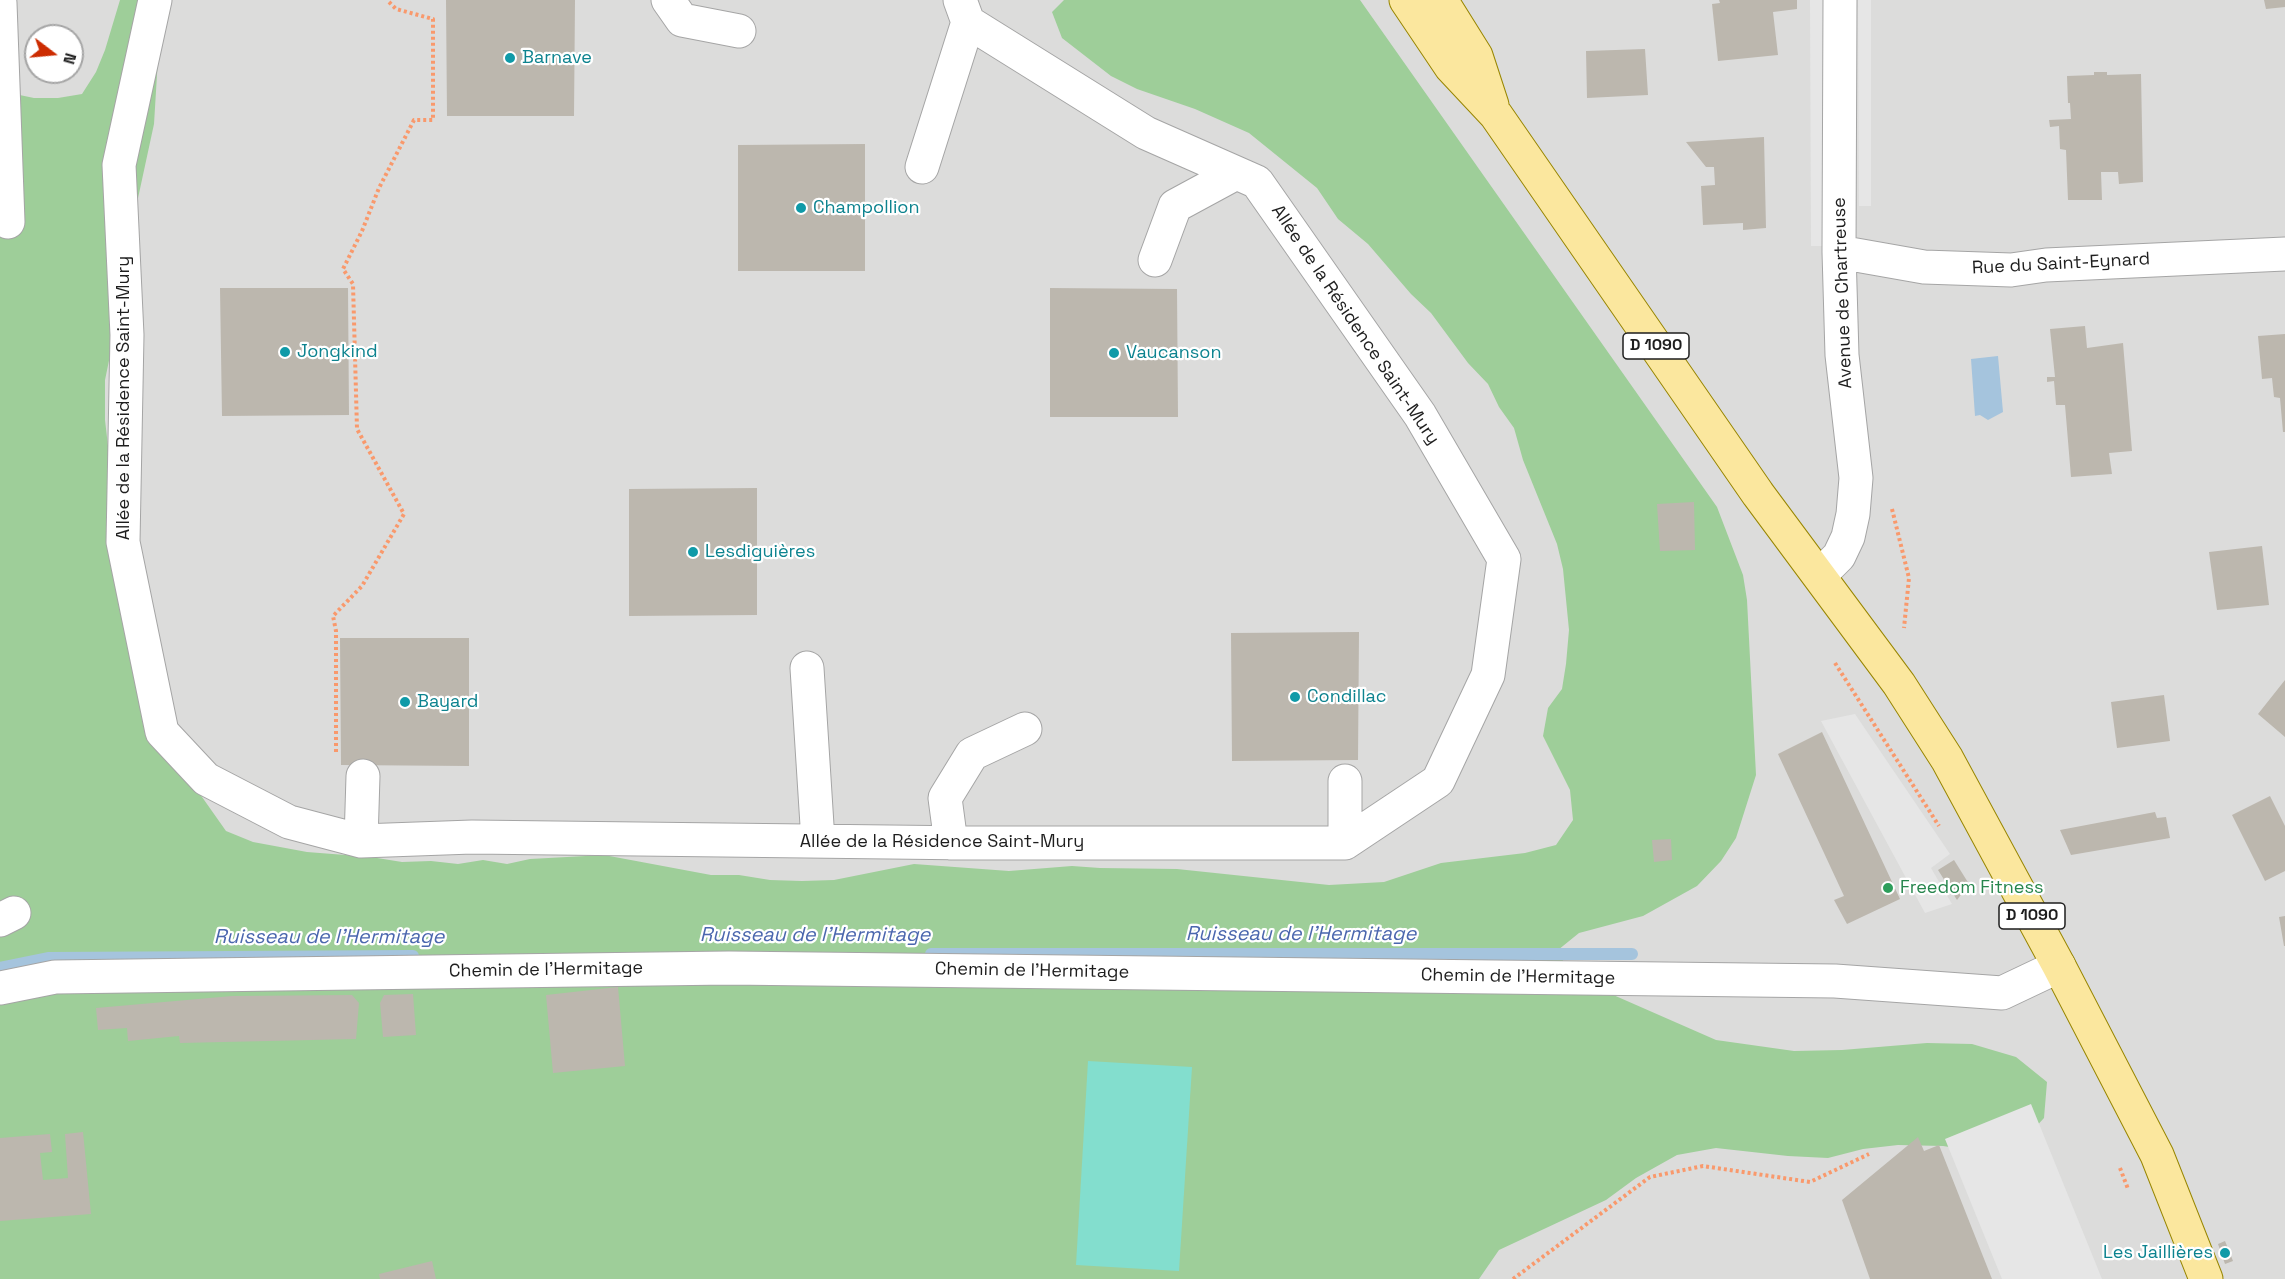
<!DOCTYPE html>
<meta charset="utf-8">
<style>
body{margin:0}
#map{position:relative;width:2285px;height:1279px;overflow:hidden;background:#efeee5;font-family:"Space Grotesk",sans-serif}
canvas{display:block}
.north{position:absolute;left:24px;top:24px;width:60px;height:60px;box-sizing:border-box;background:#fff;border:2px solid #a5a5a5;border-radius:50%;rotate:106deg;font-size:16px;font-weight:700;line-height:24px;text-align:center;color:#1e1e1e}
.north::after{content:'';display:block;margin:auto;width:21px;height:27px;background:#cc2c01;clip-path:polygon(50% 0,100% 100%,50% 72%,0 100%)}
</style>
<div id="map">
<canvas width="2285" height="1279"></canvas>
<div class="north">N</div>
</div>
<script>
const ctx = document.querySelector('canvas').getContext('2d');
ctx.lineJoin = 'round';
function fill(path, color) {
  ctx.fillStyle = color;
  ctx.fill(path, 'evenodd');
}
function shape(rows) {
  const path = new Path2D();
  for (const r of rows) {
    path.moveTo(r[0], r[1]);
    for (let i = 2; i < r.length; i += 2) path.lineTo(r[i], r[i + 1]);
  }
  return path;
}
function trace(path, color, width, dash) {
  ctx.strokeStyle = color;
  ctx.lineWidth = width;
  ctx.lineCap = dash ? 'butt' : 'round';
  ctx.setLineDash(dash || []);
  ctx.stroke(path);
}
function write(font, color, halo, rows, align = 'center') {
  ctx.font = font + ' "Space Grotesk",sans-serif';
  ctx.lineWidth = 4.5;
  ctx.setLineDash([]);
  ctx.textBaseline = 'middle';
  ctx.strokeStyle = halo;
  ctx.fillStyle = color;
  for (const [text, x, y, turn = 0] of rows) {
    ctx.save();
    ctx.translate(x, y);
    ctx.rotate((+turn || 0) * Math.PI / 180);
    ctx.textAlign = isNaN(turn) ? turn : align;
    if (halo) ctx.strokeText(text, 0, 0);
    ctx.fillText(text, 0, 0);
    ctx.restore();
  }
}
fill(shape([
 [0,0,2285,0,2285,1279,0,1279],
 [36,36,72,36,72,72,36,72]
]), '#dcdcdb');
fill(shape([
 [120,0,150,0,159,42,154,124,124,263,113,341,105,380,105,420,111,472,183,770,226,831,253,842,307,852,371,857,402,862,431,861,458,864,483,860,507,864,530,859,604,855,711,875,739,875,770,880,802,881,834,880,914,864,1009,871,1072,866,1100,868,1177,869,1329,885,1384,882,1441,863,1525,853,1556,845,1573,820,1570,790,1543,736,1548,708,1562,689,1566,664,1569,630,1563,569,1557,544,1523,460,1514,428,1499,407,1488,384,1468,363,1431,313,1411,294,1368,244,1338,219,1317,188,1249,133,1195,109,1137,89,1111,76,1062,38,1052,12,1064,0,1360,0,1717,507,1743,575,1747,600,1756,775,1736,838,1721,861,1697,886,1643,916,1579,933,1558,950,1570,976,1716,1040,1794,1051,1842,1050,1927,1043,1972,1044,2016,1057,2047,1082,2044,1118,2020,1144,1977,1151,1943,1146,1898,1145,1863,1149,1828,1158,1788,1156,1716,1148,1677,1155,1636,1178,1606,1200,1499,1250,1479,1279,0,1279,0,88,10,93,34,98,58,98,82,94,96,72,105,50]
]), '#9ece99');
fill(shape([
 [1088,1061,1192,1067,1179,1271,1076,1265]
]), '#83dece');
fill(shape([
 [1810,0,1826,0,1826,246,1811,246],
 [1858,0,1871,0,1871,206,1859,206],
 [1855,714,1950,854,1931,868,1952,904,1925,913,1821,721],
 [2031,1104,2102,1279,2002,1279,1945,1139]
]), '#e6e6e6');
fill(shape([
 [1998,356,2003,412,1988,420,1980,415,1975,416,1971,359]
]), '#a5c4dd');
trace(shape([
 [931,954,1632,954],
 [0,968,48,958,413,956]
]), '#a5c4dd', 12);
fill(shape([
 [446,0,575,0,574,116,447,116],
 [1719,0,1797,0,1797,9,1773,12,1778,55,1718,61,1712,4,1720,3],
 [2264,0,2285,0,2285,7,2266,9],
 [1645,49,1648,95,1587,98,1586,51],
 [2094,72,2107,72,2107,75,2141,74,2143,182,2119,184,2118,172,2101,172,2102,200,2068,200,2066,150,2060,149,2059,126,2050,127,2049,120,2071,119,2070,103,2068,103,2067,76,2094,75],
 [1764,137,1766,228,1743,230,1743,223,1703,225,1701,186,1715,185,1714,167,1706,167,1686,142],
 [865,144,865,271,738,271,738,145],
 [220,288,348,288,349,415,222,416],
 [1050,288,1177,289,1178,417,1050,417],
 [2085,326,2087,348,2123,343,2132,451,2109,453,2112,474,2071,477,2065,405,2056,405,2054,381,2047,382,2047,377,2055,377,2050,329],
 [2285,334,2285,432,2283,432,2280,398,2274,397,2272,378,2262,379,2258,336],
 [757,488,757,615,629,616,629,489],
 [1694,502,1695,550,1660,551,1657,504],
 [2262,546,2269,605,2217,610,2209,552],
 [1359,632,1358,760,1232,761,1231,633],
 [340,638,469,638,469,766,341,765],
 [2285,680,2285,737,2258,714],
 [2164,695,2170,741,2117,748,2111,702],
 [1822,732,1900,899,1847,924,1834,900,1844,896,1778,754],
 [2270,796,2285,826,2285,871,2265,881,2232,815],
 [2155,812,2157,818,2166,817,2170,838,2071,855,2060,830],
 [1671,839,1672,860,1654,862,1652,840],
 [1954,860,1969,884,1957,900,1938,870],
 [2285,916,2285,946,2284,946,2279,917],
 [618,987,625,1066,553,1073,546,995],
 [413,994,416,1035,383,1037,380,1003,384,995],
 [352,995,359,1003,356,1039,180,1043,179,1036,128,1041,127,1028,98,1030,96,1008,232,996],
 [83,1132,91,1214,0,1221,0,1138,50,1134,52,1152,40,1153,43,1180,68,1178,65,1134],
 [1918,1137,1924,1151,1939,1145,1992,1279,1870,1279,1842,1200],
 [2225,1241,2233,1261,2225,1264,2218,1244],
 [432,1261,436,1279,380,1279,379,1274]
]), '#bcb7ae');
const minor = shape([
 [155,0,119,165,127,335,123,542,162,732,206,779,289,822,361,841,472,837,973,843,1345,843,1438,781,1488,675,1504,559,1420,415,1257,182,1146,133,968,22,960,0],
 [668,0,682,20,739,31],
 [0,3,8,222],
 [922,167,968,22],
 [1839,252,1924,267,2011,270,2046,265,2285,254],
 [1155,260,1175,206,1236,173],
 [1820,575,1839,556,1848,537,1853,514,1856,478,1842,355,1839,252,1840,0],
 [807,668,818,841],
 [1345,781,1345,843],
 [361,841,363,776],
 [951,843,945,798,972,754,1025,729],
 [0,920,14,913],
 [0,988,55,977,729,968,1835,981,2002,993,2059,966]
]);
const major = shape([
 [1406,0,1451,67,1496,115,1758,494,1899,684,1947,759,2059,966,2157,1155,2206,1279],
 [1441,0,1476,56,1492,105]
]);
trace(minor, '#a5a5a5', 35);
trace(major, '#988601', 35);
trace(shape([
 [1892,509,1909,578,1904,628],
 [1835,663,1939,826],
 [336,752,336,631,333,616,362,586,404,514,357,429,353,284,343,269,362,231,379,188,414,120,433,120,433,19,396,9,387,0],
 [2120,1168,2128,1189],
 [1513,1279,1650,1177,1703,1166,1810,1182,1869,1154]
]), '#f9996c', 4, [3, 3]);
trace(minor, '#fff', 33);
trace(major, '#fbe79e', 33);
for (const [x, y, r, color] of [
 [510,58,6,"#0f9aa8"],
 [801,208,6,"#0f9aa8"],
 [285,352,6,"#0f9aa8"],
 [1114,353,6,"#0f9aa8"],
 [693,552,6,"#0f9aa8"],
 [1295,697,6,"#0f9aa8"],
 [405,702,6,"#0f9aa8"],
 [1888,888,6,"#2e9e5b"],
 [2225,1253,6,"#0f9aa8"]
]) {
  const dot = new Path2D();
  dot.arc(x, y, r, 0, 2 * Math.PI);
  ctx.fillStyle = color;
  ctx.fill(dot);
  trace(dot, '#fff', 2);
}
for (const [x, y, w] of [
 [1656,346,66],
 [2032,916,66]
]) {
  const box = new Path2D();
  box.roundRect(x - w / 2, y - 13, w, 26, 4.5);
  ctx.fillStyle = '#fff';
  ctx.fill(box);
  trace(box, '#1e1e1e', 1.5);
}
write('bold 16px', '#1e1e1e', null, [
 ["D 1090",1656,346],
 ["D 1090",2032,916]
]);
write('18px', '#0d838f', '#fff', [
 ["Barnave",522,58],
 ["Champollion",813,208],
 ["Jongkind",297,352],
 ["Vaucanson",1126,353],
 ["Lesdiguières",705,552],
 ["Condillac",1307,697],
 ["Bayard",417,702],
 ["Les Jaillières",2213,1253,"right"]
], 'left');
write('18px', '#1e1e1e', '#fff', [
 ["Rue du Saint-Eynard",2061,264,-3],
 ["Avenue de Chartreuse",1843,293,-92],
 ["Allée de la Résidence Saint-Mury",1355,325,56],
 ["Allée de la Résidence Saint-Mury",124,398,-90],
 ["Allée de la Résidence Saint-Mury",942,842],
 ["Chemin de l'Hermitage",546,970,-1],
 ["Chemin de l'Hermitage",1032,971,1],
 ["Chemin de l'Hermitage",1518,977,1]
]);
write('18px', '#27864d', '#fff', [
 ["Freedom Fitness",1900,888]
], 'left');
write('italic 20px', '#4b67ae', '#fff', [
 ["Ruisseau de l'Hermitage",1301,935],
 ["Ruisseau de l'Hermitage",815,936],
 ["Ruisseau de l'Hermitage",329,938]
]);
</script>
